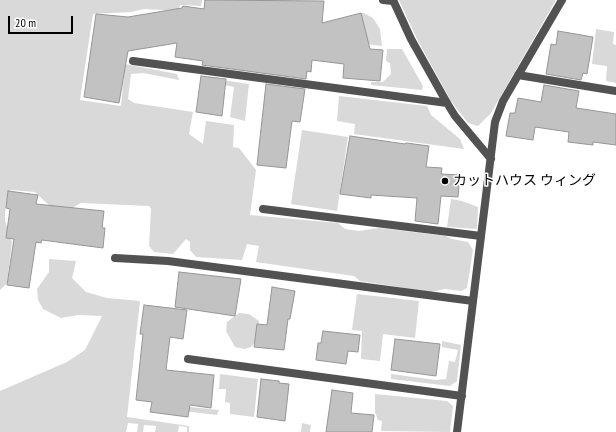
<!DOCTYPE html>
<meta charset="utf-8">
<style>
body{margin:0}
#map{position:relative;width:616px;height:432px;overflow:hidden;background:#fff;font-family:"PT Sans Narrow",sans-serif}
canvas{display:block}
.scale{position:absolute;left:8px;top:16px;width:65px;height:18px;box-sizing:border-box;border:2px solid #000;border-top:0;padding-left:5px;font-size:12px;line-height:14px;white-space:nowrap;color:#000;-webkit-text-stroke:3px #fff;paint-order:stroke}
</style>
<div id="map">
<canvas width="616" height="432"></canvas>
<div class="scale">20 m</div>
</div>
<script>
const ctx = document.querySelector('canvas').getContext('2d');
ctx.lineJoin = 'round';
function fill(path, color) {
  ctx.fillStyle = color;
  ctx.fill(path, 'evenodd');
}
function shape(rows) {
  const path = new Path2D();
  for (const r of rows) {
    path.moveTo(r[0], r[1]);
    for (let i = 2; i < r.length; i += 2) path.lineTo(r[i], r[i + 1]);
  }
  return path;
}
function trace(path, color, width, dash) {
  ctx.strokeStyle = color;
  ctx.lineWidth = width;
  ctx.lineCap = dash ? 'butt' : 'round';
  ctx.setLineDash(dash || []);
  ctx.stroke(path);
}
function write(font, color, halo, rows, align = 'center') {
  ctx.font = font + ' "PT Sans Narrow","Noto Sans JP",sans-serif';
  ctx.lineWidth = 3;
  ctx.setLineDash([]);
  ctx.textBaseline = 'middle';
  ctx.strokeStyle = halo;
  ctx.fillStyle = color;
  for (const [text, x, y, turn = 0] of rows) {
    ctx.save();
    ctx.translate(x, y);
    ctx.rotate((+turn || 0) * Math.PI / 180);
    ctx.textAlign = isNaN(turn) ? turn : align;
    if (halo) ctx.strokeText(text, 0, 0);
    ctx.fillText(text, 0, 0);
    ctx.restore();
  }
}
fill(shape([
 [0,0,202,0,201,6,180,5,178,11,144,9,131,12,93,14,80,100,121,106,125,64,177,74,179,80,143,73,131,74,128,99,134,103,193,112,189,134,203,144,206,121,234,125,233,147,239,148,256,170,250,215,338,223,345,229,359,231,379,228,446,236,452,239,468,242,473,250,467,288,461,291,445,289,431,292,360,281,354,276,256,262,259,246,247,244,242,260,196,257,190,250,190,242,186,239,173,254,154,252,149,246,151,209,149,206,81,203,69,210,54,210,35,192,11,190,5,212,5,221,12,242,7,283,0,290],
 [399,0,556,0,491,113,478,126,468,123,451,101,417,39],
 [361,13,364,13,373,18,380,29,382,46,335,40],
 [596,29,614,32,613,44,616,45,616,83,606,81,607,66,592,64],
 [387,49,402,49,423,86,422,90,371,85,371,82,383,82,391,74,390,63,386,61],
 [201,77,249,84,245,121,230,117,234,87,202,80],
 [339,96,427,106,431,115,460,139,464,149,354,134,355,124,337,121],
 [302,130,348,137,337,211,291,204],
 [451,199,462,201,478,207,477,229,447,227],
 [49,259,76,261,72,278,86,292,107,298,140,301,127,417,189,426,189,432,187,432,187,427,179,426,178,432,155,432,156,426,144,425,143,432,137,432,138,424,128,423,126,432,0,432,0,391,67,362,85,350,102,316,78,315,61,318,43,309,38,300,37,289,49,272],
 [357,294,419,301,415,338,383,334,380,361,361,359,362,331,352,330],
 [239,313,249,314,259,321,259,337,251,347,245,349,235,347,226,331,227,322],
 [442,341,461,345,457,381,450,386,391,379,391,374,436,380,446,379,449,361,455,362,458,350,442,347],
 [180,371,187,371,184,396,186,403,190,407,219,410,217,415,175,410],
 [220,374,258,379,254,417,230,414,230,403,225,402,226,389,219,389],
 [375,394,447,401,453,406,450,432,381,431,382,421,378,420,375,412],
 [302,423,311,425,310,432,301,432]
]), '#d9d9d9');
const building = shape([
 [205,0,324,1,322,23,361,13,370,49,383,50,380,81,343,78,344,64,312,60,311,72,307,71,306,79,202,65,203,61,175,57,177,43,128,51,119,103,84,97,96,14,128,17,182,8,183,6,204,9,205,0],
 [558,31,593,37,587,74,583,73,581,80,546,74,551,44,556,45,558,31],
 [201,76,226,79,222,116,196,112,201,76],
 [266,84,305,89,300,122,292,121,286,168,257,165,266,84],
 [544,85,579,91,576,108,616,114,616,145,593,142,593,145,568,142,569,132,535,127,533,140,506,136,510,113,515,113,518,98,541,102,544,85],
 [350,136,405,144,406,143,429,146,426,167,442,168,441,174,460,175,458,197,441,196,438,224,415,221,417,198,371,195,371,198,340,194,350,136],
 [8,191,38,195,36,204,104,211,102,228,105,228,103,248,42,240,41,243,36,242,29,288,7,285,14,239,6,238,10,209,6,208,8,191],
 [179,272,241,279,235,316,175,307,179,272],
 [272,287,295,291,290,319,288,319,284,350,254,347,257,324,267,325,272,287],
 [144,305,187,310,183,339,170,337,166,370,214,375,211,408,190,405,188,417,150,412,152,402,136,400,143,334,140,334,144,305],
 [323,331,360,335,358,352,348,351,346,364,316,360,318,343,321,343,323,331],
 [395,339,440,344,436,376,391,370,395,339],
 [261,379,279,381,279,383,289,384,285,421,257,417,261,379],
 [332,390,353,393,351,413,374,415,372,432,326,432,332,390]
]);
fill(building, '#c2c2c2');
trace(building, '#969696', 1);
trace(shape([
 [383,0,393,1],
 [263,209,481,236],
 [115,258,168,261,473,301]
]), '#525252', 8);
trace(shape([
 [393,0,411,39,447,103,455,116,491,159],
 [133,61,447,103],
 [518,75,616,91],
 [188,359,462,396],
 [457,432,495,122,503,101,562,0]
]), '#525252', 8);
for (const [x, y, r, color] of [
 [445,181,4,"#000"]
]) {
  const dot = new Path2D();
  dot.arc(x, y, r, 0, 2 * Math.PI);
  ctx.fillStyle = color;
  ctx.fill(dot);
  trace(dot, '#fff', 1.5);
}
write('14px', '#000', '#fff', [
 ["カットハウス ウィング",453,181]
], 'left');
</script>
